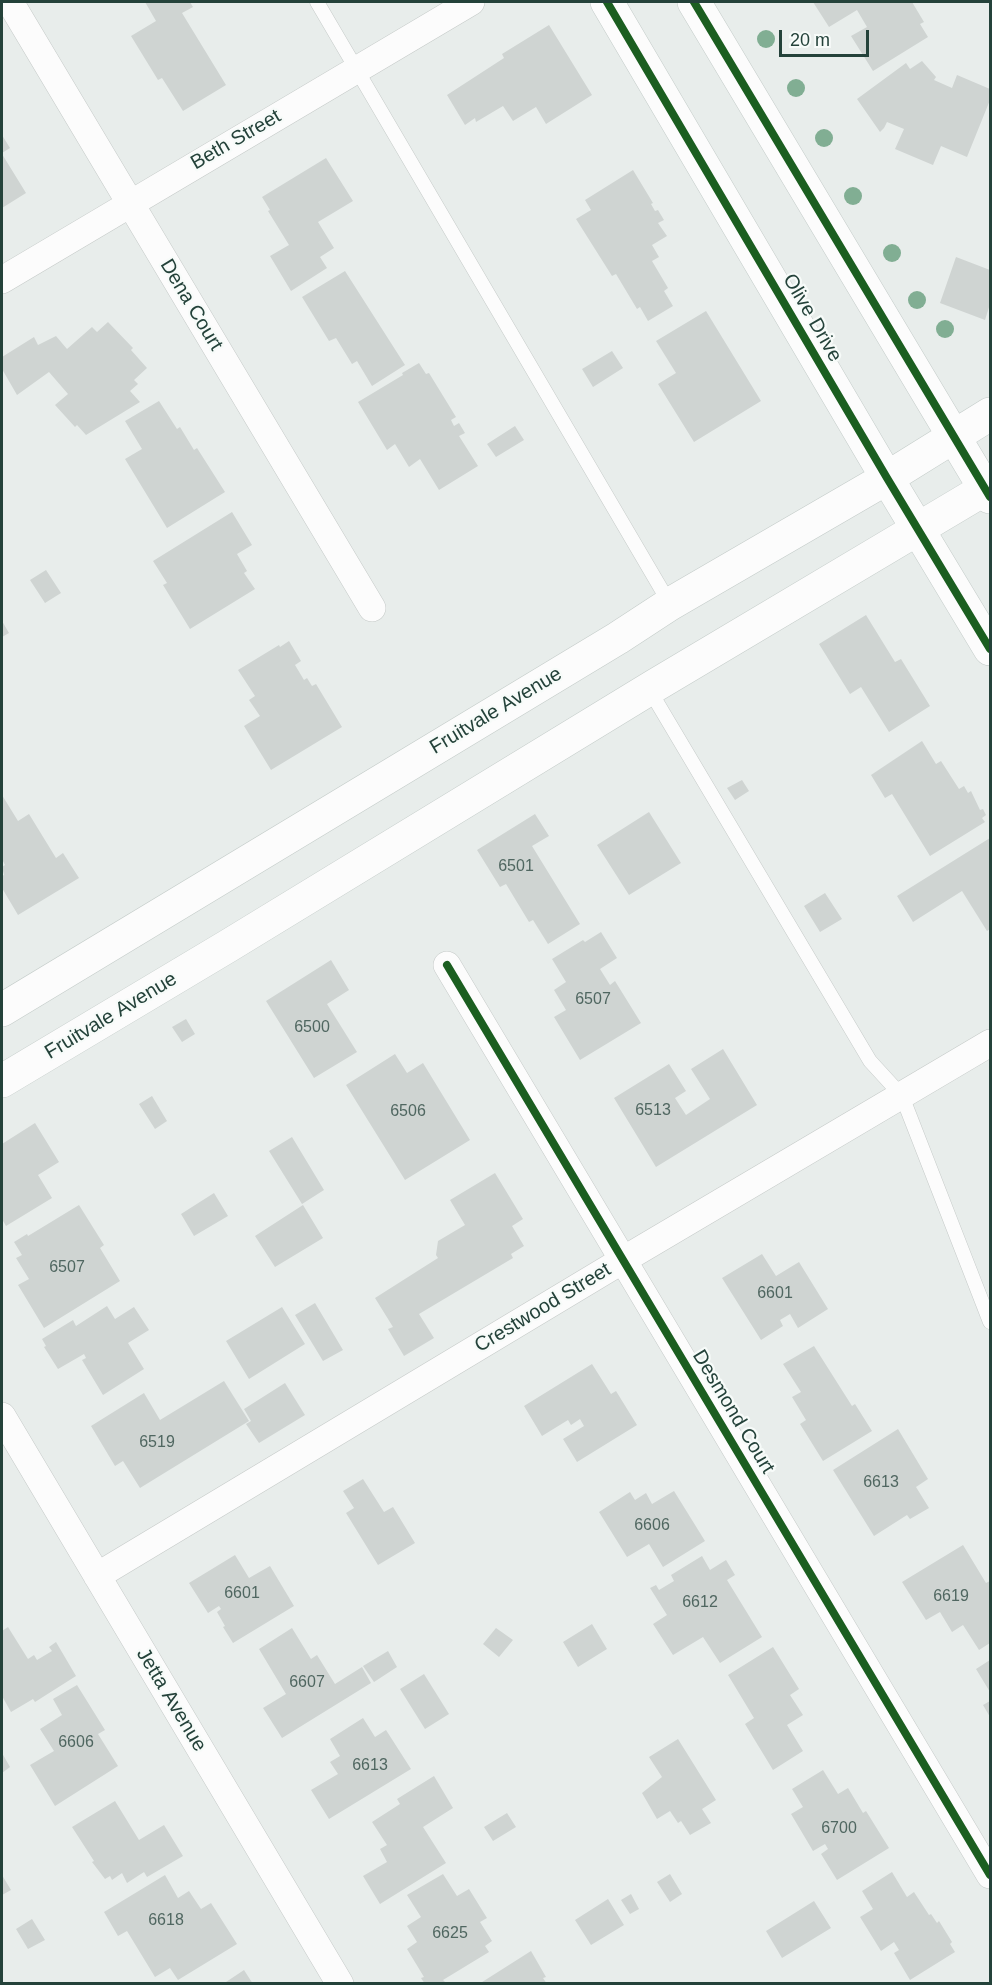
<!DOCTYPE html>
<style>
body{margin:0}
#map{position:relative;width:992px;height:1985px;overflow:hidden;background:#e8edeb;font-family:Helvetica,sans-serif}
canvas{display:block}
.frame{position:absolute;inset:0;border:3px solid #24423a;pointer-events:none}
.scale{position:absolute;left:779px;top:30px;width:90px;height:27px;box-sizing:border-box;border:3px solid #24423a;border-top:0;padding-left:8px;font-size:18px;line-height:21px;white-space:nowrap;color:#24423a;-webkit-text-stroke:4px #f7fbf9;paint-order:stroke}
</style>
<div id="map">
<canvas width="992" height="1985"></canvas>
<div class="frame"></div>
<div class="scale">20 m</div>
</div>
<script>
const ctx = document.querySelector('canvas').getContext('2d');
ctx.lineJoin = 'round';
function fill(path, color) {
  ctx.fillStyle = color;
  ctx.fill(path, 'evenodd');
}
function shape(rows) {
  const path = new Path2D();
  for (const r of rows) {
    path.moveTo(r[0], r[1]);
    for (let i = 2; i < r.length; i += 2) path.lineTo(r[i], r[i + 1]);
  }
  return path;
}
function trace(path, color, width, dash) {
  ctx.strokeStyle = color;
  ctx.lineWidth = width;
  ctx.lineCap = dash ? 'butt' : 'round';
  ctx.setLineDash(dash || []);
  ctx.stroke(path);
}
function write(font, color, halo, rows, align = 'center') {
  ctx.font = font + ' Helvetica,sans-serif';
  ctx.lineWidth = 4.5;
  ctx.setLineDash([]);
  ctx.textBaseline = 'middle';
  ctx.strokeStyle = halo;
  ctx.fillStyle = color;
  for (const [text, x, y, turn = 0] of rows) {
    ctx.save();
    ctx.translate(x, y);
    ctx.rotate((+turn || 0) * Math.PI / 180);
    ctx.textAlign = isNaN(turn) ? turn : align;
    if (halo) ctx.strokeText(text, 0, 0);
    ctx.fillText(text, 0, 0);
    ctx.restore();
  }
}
fill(shape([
 [145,2,190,2,193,7,182,13,226,85,183,111,162,78,158,80,131,36,156,21],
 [813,2,912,2,924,22,920,24,928,37,873,71,851,36,867,27,857,10,829,27],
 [549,25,592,95,546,124,536,107,513,121,503,106,476,122,475,118,465,125,447,95,504,58,502,54],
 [922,61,936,77,934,80,952,88,957,75,990,89,990,100,967,157,941,146,933,165,895,149,904,129,887,122,884,128,880,132,857,99,906,63,910,69],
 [2,135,10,148,2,153],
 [2,154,26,193,2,208],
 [326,158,353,201,318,222,334,248,320,257,327,268,291,291,270,256,289,245,268,211,270,210,262,197],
 [633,170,653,203,651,204,655,211,658,210,664,220,658,223,667,236,652,245,659,257,652,261,668,288,664,291,673,306,648,321,640,307,637,309,616,274,612,276,576,219,591,210,585,200],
 [956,257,990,270,990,304,985,320,940,303],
 [345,271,405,365,372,386,357,361,352,364,336,338,329,341,302,297],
 [706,311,761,401,694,442,658,384,676,373,656,341],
 [108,322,133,348,131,350,147,368,134,380,138,384,130,391,140,402,86,435,77,425,75,427,55,405,68,394,49,372,17,395,2,369,2,357,34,337,38,345,56,336,67,349,92,327,97,332],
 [612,351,623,368,593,387,582,369],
 [419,363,426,374,429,373,456,417,451,420,454,426,459,423,465,433,459,436,478,466,439,490,420,459,409,467,395,444,387,450,358,402,403,375,402,373],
 [159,401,177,429,180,427,194,450,197,448,225,492,167,528,125,459,142,449,125,421],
 [515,426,524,440,496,457,487,444],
 [232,512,252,545,237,554,247,571,244,573,255,589,190,629,163,585,167,583,153,561],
 [46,570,61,593,45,603,30,580],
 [866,615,895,662,901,659,930,706,889,732,861,687,850,694,819,644],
 [2,621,9,633,2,637],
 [289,641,301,661,295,665,304,680,307,678,312,686,316,684,342,727,271,770,244,726,260,716,249,700,255,696,238,670,279,645,280,647],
 [922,741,936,764,941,761,959,789,964,786,968,793,971,791,980,810,983,809,986,815,982,818,985,822,930,856,892,794,885,798,871,775],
 [742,780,749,791,735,800,727,788],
 [2,795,18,821,29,814,56,858,63,853,79,878,18,915,2,888,2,876,4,875,2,867,5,865,2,859],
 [649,812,681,863,629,895,597,845],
 [535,814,549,836,532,846,580,924,548,944,533,920,529,922,506,884,500,887,477,850],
 [990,838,990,929,987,931,962,891,913,922,897,896],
 [825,893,842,919,820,932,804,906],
 [601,932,617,958,600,969,610,985,615,981,641,1023,580,1060,554,1017,566,1010,554,990,566,982,552,959,583,940,585,942],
 [331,960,349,990,327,1004,357,1052,314,1078,266,1001],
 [186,1019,195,1034,182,1042,172,1027],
 [723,1049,757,1105,656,1167,614,1098,669,1064,686,1091,675,1098,686,1115,710,1099,691,1069],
 [395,1054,407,1073,423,1063,470,1140,405,1180,346,1085],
 [152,1096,167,1121,155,1129,139,1104],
 [35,1123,59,1162,38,1175,52,1198,6,1226,2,1219,2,1144],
 [292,1137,324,1190,302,1204,269,1151],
 [495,1173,523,1219,512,1226,524,1246,511,1254,513,1258,419,1314,434,1338,404,1356,388,1329,393,1327,375,1298,438,1258,436,1255,438,1241,465,1225,450,1200],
 [214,1193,228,1216,194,1236,181,1214],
 [79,1205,104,1245,100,1248,120,1281,44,1328,18,1285,29,1279,16,1258,22,1255,14,1242,27,1234,28,1236],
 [303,1205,323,1238,275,1267,255,1236],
 [762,1254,776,1276,799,1262,828,1309,798,1328,790,1314,780,1320,783,1326,761,1340,722,1278],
 [315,1303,343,1350,323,1361,295,1315],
 [107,1306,115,1319,134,1307,149,1330,128,1343,144,1369,103,1395,82,1360,86,1358,84,1354,58,1369,44,1347,46,1346,42,1339,73,1320,76,1326],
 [282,1307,305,1344,249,1379,226,1341],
 [814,1346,852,1406,855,1404,872,1431,823,1461,800,1424,806,1420,792,1397,801,1392,783,1364],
 [592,1364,611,1394,616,1391,637,1425,577,1462,563,1439,584,1426,580,1419,571,1425,568,1420,542,1436,524,1406],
 [224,1381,249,1421,140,1488,123,1461,115,1466,91,1426,144,1393,160,1420],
 [285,1383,305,1415,259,1443,246,1424,251,1421,244,1409],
 [898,1429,928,1479,916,1487,929,1508,910,1519,907,1515,874,1536,833,1470],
 [363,1479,384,1512,393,1507,415,1543,378,1565,346,1513,354,1508,343,1491],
 [674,1491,705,1541,663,1567,649,1544,627,1557,599,1512,630,1492,635,1500,646,1493,652,1504],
 [963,1545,986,1583,990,1581,990,1643,979,1650,963,1625,952,1632,940,1612,926,1620,902,1582],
 [235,1555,249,1578,270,1566,294,1606,233,1643,223,1627,225,1626,217,1612,221,1609,219,1606,208,1613,189,1583],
 [702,1556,710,1570,726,1560,735,1575,727,1580,762,1637,720,1663,703,1637,673,1655,653,1624,667,1615,650,1588,656,1585,659,1590,674,1581,671,1575],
 [592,1624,607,1649,578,1667,563,1642],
 [8,1627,28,1659,34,1655,37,1660,52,1651,49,1647,56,1642,76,1676,35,1702,33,1699,11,1712,2,1696,2,1631],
 [292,1628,311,1659,317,1655,335,1684,362,1667,371,1683,282,1738,263,1708,286,1694,259,1649],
 [496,1628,513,1640,499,1657,483,1644],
 [773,1647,799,1689,790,1695,803,1715,787,1725,803,1751,773,1770,745,1724,754,1718,728,1675],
 [388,1651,397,1667,374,1682,363,1666],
 [990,1660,990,1692,976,1669],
 [424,1674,449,1714,425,1729,400,1689],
 [77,1685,105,1730,98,1734,118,1766,55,1806,30,1765,54,1751,40,1729,62,1715,53,1699],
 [990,1701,990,1717,983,1705],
 [363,1718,375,1737,386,1730,411,1769,329,1819,311,1790,338,1774,330,1762,340,1756,330,1739],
 [678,1739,716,1800,702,1809,711,1823,690,1835,681,1821,678,1823,670,1811,657,1819,642,1793,662,1777,649,1757],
 [2,1753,10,1767,2,1773],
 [823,1770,838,1794,848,1788,863,1813,866,1811,889,1848,837,1880,821,1854,828,1849,825,1844,813,1851,791,1814,803,1807,792,1789],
 [434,1776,453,1808,423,1827,446,1863,380,1904,363,1876,387,1862,380,1849,387,1845,372,1822,400,1804,397,1799],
 [115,1801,139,1840,164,1825,183,1856,147,1877,144,1872,127,1883,122,1873,112,1880,110,1876,105,1879,92,1862,94,1861,72,1827],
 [507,1813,516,1827,493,1841,484,1827],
 [892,1872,907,1897,914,1892,929,1915,931,1914,937,1923,939,1921,952,1942,950,1944,955,1952,910,1980,894,1953,899,1950,894,1942,881,1951,860,1917,873,1909,862,1891],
 [443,1874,457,1896,469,1889,487,1918,480,1922,492,1941,485,1946,489,1952,443,1980,445,1982,442,1984,425,1984,421,1978,424,1977,407,1949,417,1942,407,1926,421,1917,407,1895],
 [670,1874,682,1894,670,1902,657,1882],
 [2,1875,11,1890,2,1895],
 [165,1875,178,1898,189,1891,201,1909,211,1903,237,1944,178,1980,170,1968,155,1977,127,1931,118,1936,104,1912],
 [631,1894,639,1909,630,1914,621,1900],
 [608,1899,624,1925,591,1945,575,1920],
 [814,1901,831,1928,782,1958,766,1931],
 [32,1919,45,1940,28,1949,16,1929],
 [531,1951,546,1977,543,1978,547,1984,479,1984],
 [244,1970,253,1984,223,1984]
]), '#cfd4d2');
const service = shape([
 [317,2,670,604],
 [649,689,870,1061,902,1096,990,1322]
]);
const minor = shape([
 [10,2,372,608],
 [2,280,471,2],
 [447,965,990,1875],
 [2,1416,340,1984],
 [97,1576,623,1260,990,1043]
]);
const secondary = shape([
 [607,2,887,478,990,649],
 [694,2,990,497],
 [2,1010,618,638,670,604,887,478,990,414],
 [2,1081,228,946,654,686,990,486]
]);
trace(service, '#c5cac8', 15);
trace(minor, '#c5cac8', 28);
trace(secondary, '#c3cbc8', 34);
trace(service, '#fcfcfc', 14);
trace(minor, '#fcfcfc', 27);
trace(secondary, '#fcfcfc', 33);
trace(shape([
 [607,2,887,478,990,649],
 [694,2,990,497],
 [447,965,990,1875]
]), '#1b5e20', 8);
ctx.fillStyle = '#81ae93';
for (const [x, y] of [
 [766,39],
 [796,88],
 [824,138],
 [853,196],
 [892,253],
 [917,300],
 [945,329]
]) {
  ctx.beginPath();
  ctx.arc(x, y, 9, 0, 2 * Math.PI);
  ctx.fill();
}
write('16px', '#506761', null, [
 ["6501",516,867],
 ["6507",593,1000],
 ["6500",312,1028],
 ["6513",653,1111],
 ["6506",408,1112],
 ["6507",67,1268],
 ["6601",775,1294],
 ["6519",157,1443],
 ["6613",881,1483],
 ["6606",652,1526],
 ["6601",242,1594],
 ["6619",951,1597],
 ["6612",700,1603],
 ["6607",307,1683],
 ["6606",76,1743],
 ["6613",370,1766],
 ["6700",839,1829],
 ["6618",166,1921],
 ["6625",450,1934]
]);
write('20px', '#24423a', '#f7fbf9', [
 ["Beth Street",236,140,-30],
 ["Dena Court",191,305,59],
 ["Olive Drive",812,318,60],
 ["Fruitvale Avenue",496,711,-31],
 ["Fruitvale Avenue",111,1016,-31],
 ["Crestwood Street",543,1308,-31],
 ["Desmond Court",733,1412,59],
 ["Jetta Avenue",171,1700,59]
]);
</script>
